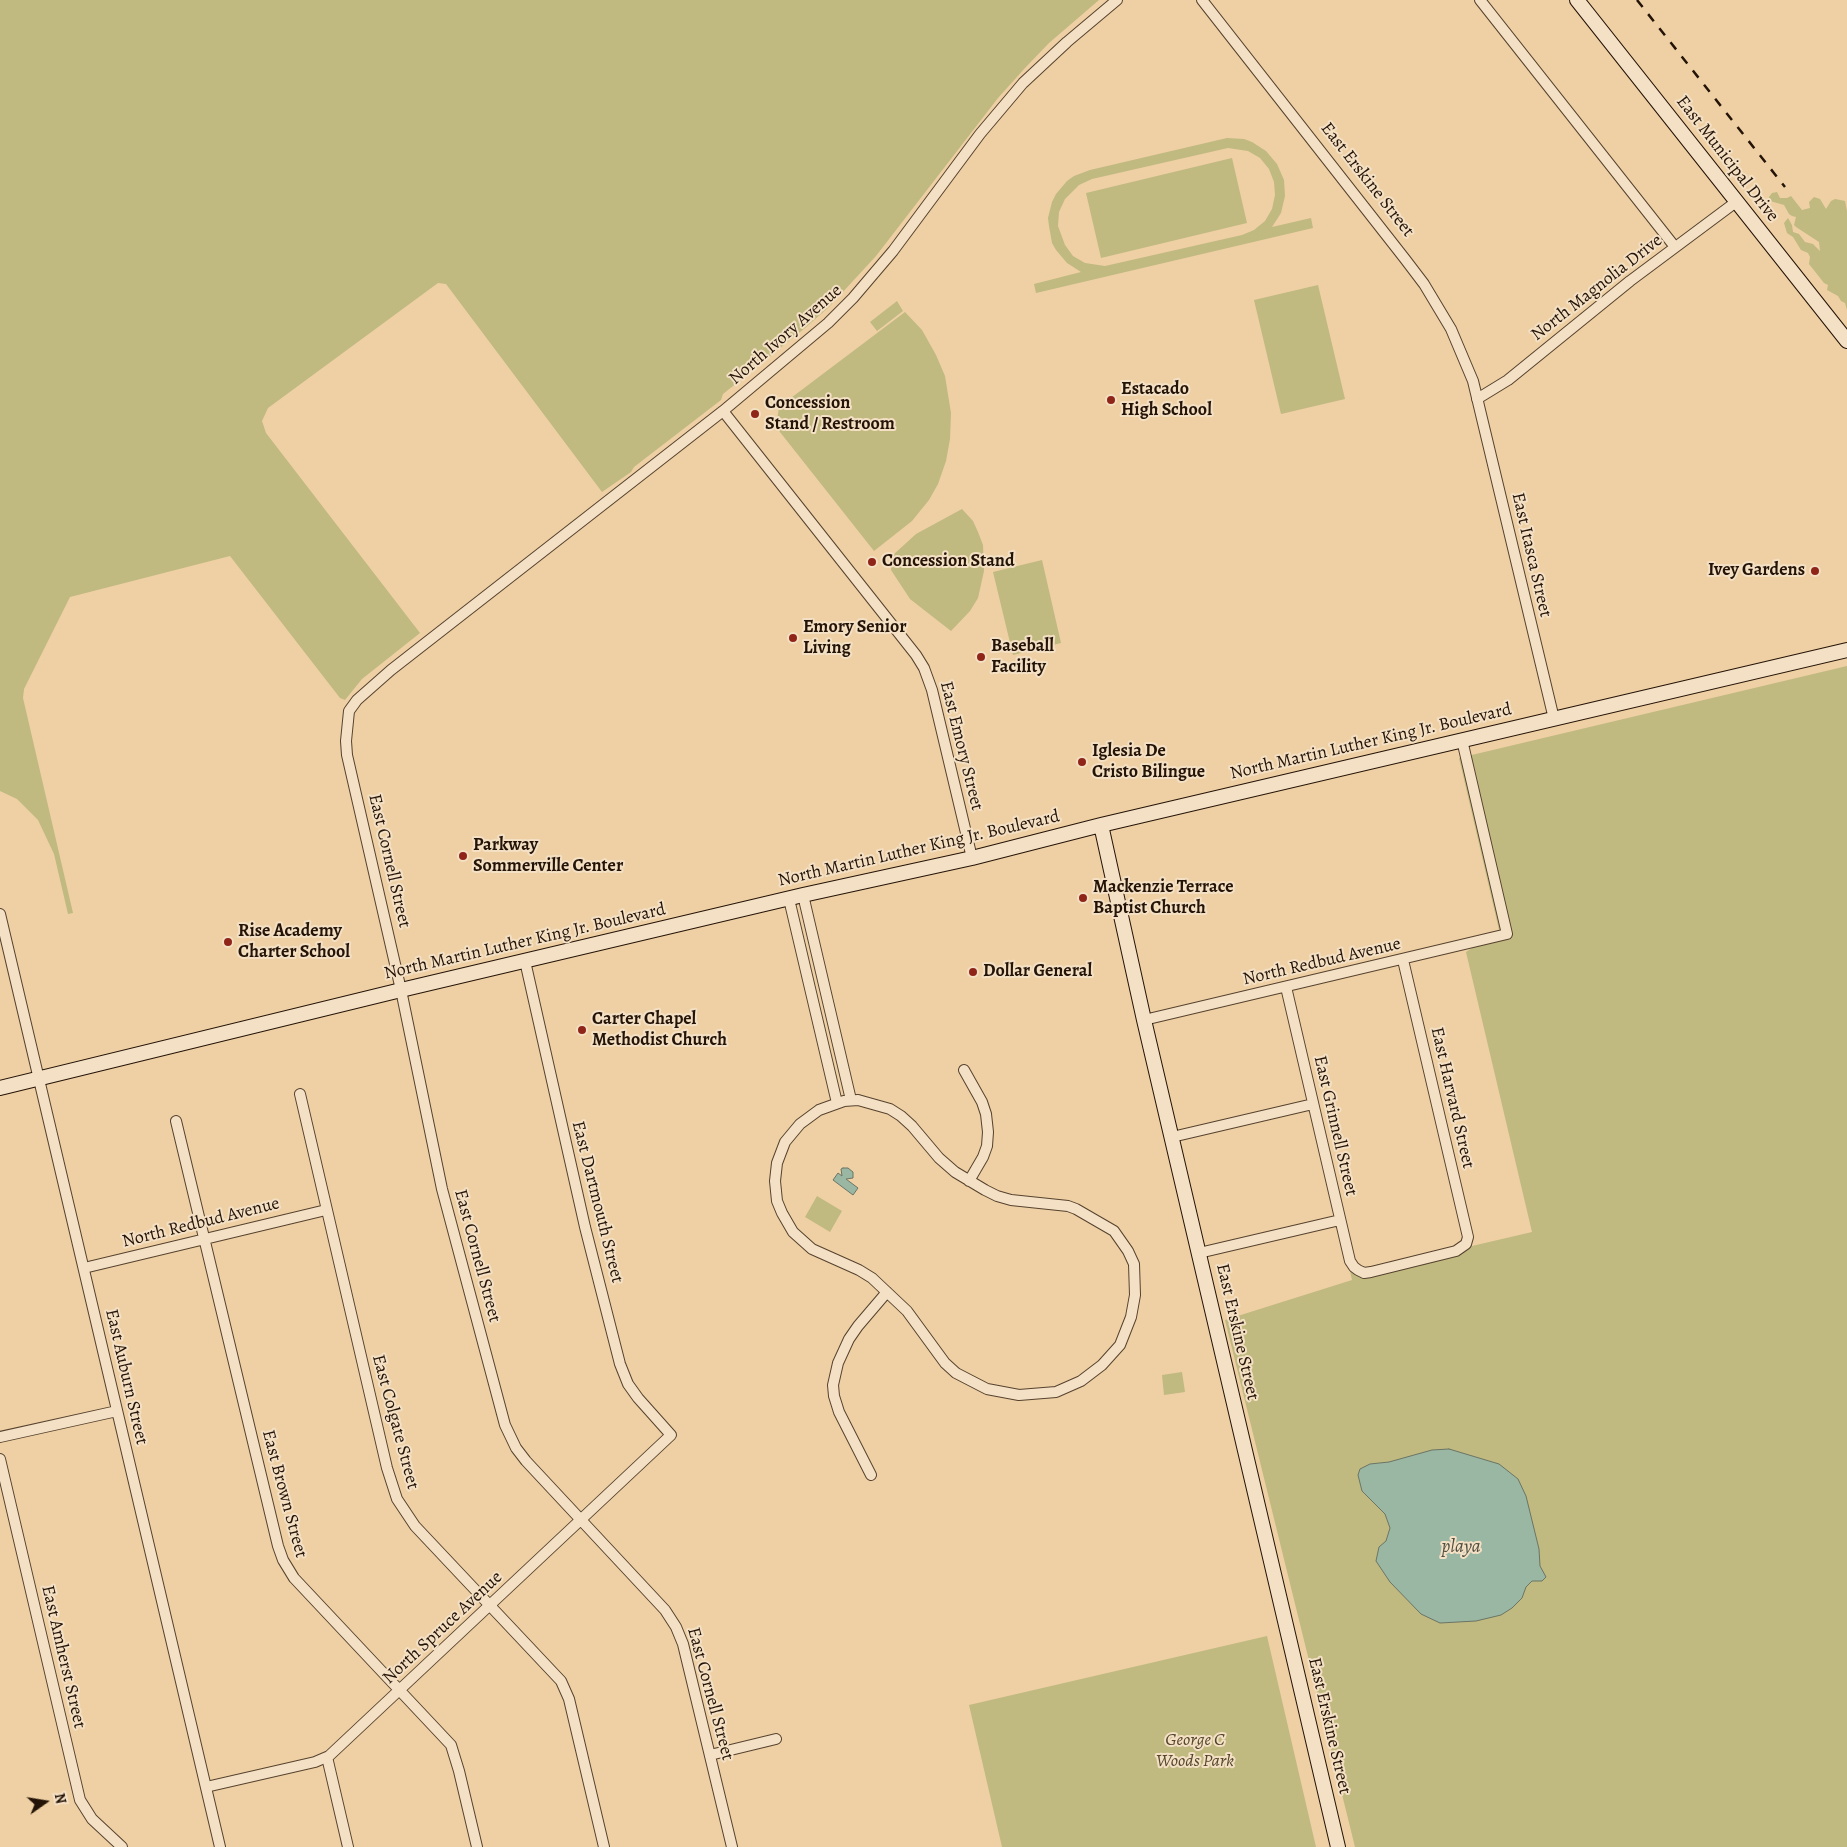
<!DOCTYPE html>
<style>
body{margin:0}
#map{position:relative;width:1847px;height:1847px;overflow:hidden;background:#eed0a4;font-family:Alegreya,serif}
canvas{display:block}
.north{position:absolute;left:20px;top:1777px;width:50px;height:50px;-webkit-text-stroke:4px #f4e0c4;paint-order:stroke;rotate:77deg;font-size:14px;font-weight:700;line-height:20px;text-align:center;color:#241307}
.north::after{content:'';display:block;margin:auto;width:18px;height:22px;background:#241307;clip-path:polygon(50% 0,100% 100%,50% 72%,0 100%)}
</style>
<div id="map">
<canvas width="1847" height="1847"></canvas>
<div class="north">N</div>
</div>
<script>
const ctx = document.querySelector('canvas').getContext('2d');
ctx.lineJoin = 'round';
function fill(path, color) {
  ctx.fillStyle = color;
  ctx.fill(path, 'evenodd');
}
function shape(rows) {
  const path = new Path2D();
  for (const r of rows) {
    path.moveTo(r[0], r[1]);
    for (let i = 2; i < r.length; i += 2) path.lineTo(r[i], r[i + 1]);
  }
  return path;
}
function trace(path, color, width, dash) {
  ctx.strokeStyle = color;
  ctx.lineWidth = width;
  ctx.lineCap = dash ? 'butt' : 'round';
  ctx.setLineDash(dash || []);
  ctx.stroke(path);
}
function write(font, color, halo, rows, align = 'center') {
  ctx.font = font + ' Alegreya,serif';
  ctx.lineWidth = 4;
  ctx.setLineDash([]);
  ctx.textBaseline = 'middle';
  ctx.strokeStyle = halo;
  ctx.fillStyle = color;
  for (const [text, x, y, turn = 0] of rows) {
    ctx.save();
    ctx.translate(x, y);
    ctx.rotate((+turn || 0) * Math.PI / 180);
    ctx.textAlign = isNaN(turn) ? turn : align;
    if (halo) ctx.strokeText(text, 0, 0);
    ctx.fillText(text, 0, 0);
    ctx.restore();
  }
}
fill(shape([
 [0,0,1099,0,1049,43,1025,68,998,98,876,256,829,307,805,328,723,394,721,400,634,467,631,472,602,492,446,284,438,283,268,408,262,421,266,433,420,633,362,679,345,700,340,698,230,556,70,597,24,689,23,698,73,913,68,914,54,854,38,820,17,799,0,791],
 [1227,138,1244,139,1252,142,1266,151,1277,164,1284,180,1285,196,1281,213,1272,227,1311,218,1313,228,1036,293,1034,284,1081,272,1067,263,1056,250,1052,243,1049,226,1048,218,1052,202,1056,194,1067,181,1074,176,1090,170],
 [1228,148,1248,151,1260,158,1269,169,1274,182,1275,195,1272,209,1265,221,1254,230,1242,235,1105,266,1085,263,1073,256,1065,245,1058,226,1059,212,1065,199,1079,185,1092,179],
 [1232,158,1247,223,1101,258,1086,193],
 [1777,192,1780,198,1787,198,1791,196,1802,210,1810,208,1809,202,1814,197,1820,199,1826,209,1831,201,1835,199,1845,201,1847,211,1847,310,1845,303,1841,301,1838,296,1827,290,1828,285,1824,283,1809,264,1810,257,1808,253,1801,250,1793,237,1787,233,1784,223,1788,218,1792,225,1793,232,1799,234,1805,242,1813,244,1820,251,1819,242,1796,227,1794,225,1796,217,1792,216,1789,214,1784,205,1770,201,1769,197,1772,193],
 [1318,285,1345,399,1281,414,1254,300],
 [897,301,903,311,877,331,870,322],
 [905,312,922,330,936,355,945,376,951,413,950,439,946,461,938,484,929,500,912,521,874,551,776,427,779,407],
 [962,509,973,521,978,532,983,545,984,571,978,598,970,611,951,631,910,599,891,570,893,555,916,534],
 [1042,560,1061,643,1013,655,993,572],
 [1847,666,1847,1847,1355,1847,1225,1320,1352,1280,1350,1271,1471,1243,1472,1246,1532,1232,1466,952,1499,930,1459,758],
 [817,1196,842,1211,830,1232,805,1217],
 [1182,1372,1185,1392,1164,1395,1162,1375],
 [1267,1636,1316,1847,1002,1847,969,1705]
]), '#c0b980');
const water = shape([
 [843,1168,848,1168,853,1172,853,1178,846,1179,858,1188,853,1195,833,1180,838,1173,842,1176,841,1169,843,1168],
 [1449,1449,1499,1464,1518,1479,1526,1496,1539,1549,1540,1566,1546,1577,1542,1581,1532,1581,1526,1587,1522,1598,1512,1608,1501,1615,1476,1621,1440,1623,1421,1614,1390,1582,1376,1561,1379,1547,1386,1541,1390,1528,1385,1514,1362,1491,1358,1475,1360,1469,1370,1464,1389,1462,1432,1450,1449,1449]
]);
fill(water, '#9ab7a3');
trace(water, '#6b7565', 1);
const street = shape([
 [1202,0,1405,259,1424,284,1451,329,1473,381,1554,719],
 [1480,0,1675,247],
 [1477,399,1508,380,1630,281,1736,202],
 [723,411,916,655,924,668,932,690,972,858],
 [803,895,851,1100],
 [789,899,837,1103],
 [0,914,220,1847],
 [1286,987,1350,1261,1354,1267,1358,1270,1364,1273,1371,1272,1456,1251,1466,1244,1468,1237,1403,960],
 [1144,1020,1507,934,1462,740],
 [964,1070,982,1102,986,1114,988,1132,987,1146,983,1157,969,1181],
 [300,1094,387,1468,397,1499,415,1526,561,1681,569,1699,604,1847],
 [858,1100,890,1109,901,1116,912,1126,939,1158,955,1172,985,1190,997,1196,1011,1200,1068,1206,1076,1209,1114,1231,1128,1251,1134,1264,1135,1295,1131,1317,1120,1345,1102,1365,1081,1381,1056,1392,1019,1395,987,1389,956,1373,945,1363,907,1311,872,1278,859,1270,812,1249,793,1232,782,1213,777,1201,775,1181,777,1163,785,1142,800,1124,819,1110,844,1101,858,1100],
 [176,1121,278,1546,283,1560,294,1578,451,1745,459,1771,477,1847],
 [1172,1137,1313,1104],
 [1199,1253,1340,1220],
 [84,1268,326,1210],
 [0,1437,117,1411],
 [0,1459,80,1800,92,1819,122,1847],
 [871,1475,839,1412,834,1396,833,1385,838,1363,849,1339,858,1326,887,1292],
 [710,1755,776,1739],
 [327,1757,348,1847],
 [206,1787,315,1762,329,1756,671,1435,638,1398,628,1384,620,1364,585,1227,525,961],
 [732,1847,683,1644,676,1627,665,1610,526,1461,516,1448,505,1425,442,1189,401,990,347,755,346,741,349,711,357,700,391,670,723,411,828,323,853,298,893,251,980,134,1023,83,1067,42,1117,0]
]);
const secondary = shape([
 [1577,0,1847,341],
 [1101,825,1144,1020,1338,1847],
 [0,1088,401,990,803,895,972,858,1101,825,1847,650]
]);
trace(street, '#56422e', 12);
trace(secondary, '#241307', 16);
trace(street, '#f4e0c4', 10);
trace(secondary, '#f4e0c4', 14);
trace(shape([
 [1637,0,1785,187]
]), '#241307', 2.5, [9, 9]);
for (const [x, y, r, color] of [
 [1111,400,5,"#8f2418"],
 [755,414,5,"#8f2418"],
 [872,562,5,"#8f2418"],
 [1815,571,5,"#8f2418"],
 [793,638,5,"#8f2418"],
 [981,657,5,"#8f2418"],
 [1082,762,5,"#8f2418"],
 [463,856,5,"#8f2418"],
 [1083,898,5,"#8f2418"],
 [228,942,5,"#8f2418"],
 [973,972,5,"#8f2418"],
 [582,1030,5,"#8f2418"]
]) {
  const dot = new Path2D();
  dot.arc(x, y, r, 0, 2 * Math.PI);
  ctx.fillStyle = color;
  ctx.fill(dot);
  trace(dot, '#f4e0c4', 2);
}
write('18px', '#241307', '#f4e0c4', [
 ["East Municipal Drive",1727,159,52],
 ["East Erskine Street",1367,180,52],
 ["North Magnolia Drive",1597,288,-38],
 ["North Ivory Avenue",786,335,-41],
 ["East Itasca Street",1531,555,77],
 ["North Martin Luther King Jr. Boulevard",1371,742,-13],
 ["East Emory Street",961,746,76],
 ["North Martin Luther King Jr. Boulevard",919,849,-13],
 ["East Cornell Street",389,861,77],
 ["North Martin Luther King Jr. Boulevard",525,942,-13],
 ["North Redbud Avenue",1322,962,-13],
 ["East Harvard Street",1452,1098,77],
 ["East Grinnell Street",1335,1126,77],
 ["East Dartmouth Street",597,1202,76],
 ["North Redbud Avenue",201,1223,-14],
 ["East Cornell Street",477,1256,75],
 ["East Erskine Street",1237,1332,77],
 ["East Auburn Street",126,1377,77],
 ["East Colgate Street",395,1422,75],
 ["East Brown Street",284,1494,75],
 ["North Spruce Avenue",443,1628,-43],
 ["East Amherst Street",63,1657,77],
 ["East Cornell Street",710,1694,75],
 ["East Erskine Street",1329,1726,77]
]);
write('bold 18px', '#241307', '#f4e0c4', [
 ["Estacado",1121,390],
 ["High School",1121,411],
 ["Concession",765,404],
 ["Stand / Restroom",765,425],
 ["Concession Stand",882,562],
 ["Ivey Gardens",1805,571,"right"],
 ["Emory Senior",803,628],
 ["Living",803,649],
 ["Baseball",991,647],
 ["Facility",991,668],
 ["Iglesia De",1092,752],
 ["Cristo Bilingue",1092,773],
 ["Parkway",473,846],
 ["Sommerville Center",473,867],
 ["Mackenzie Terrace",1093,888],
 ["Baptist Church",1093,909],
 ["Rise Academy",238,932],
 ["Charter School",238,953],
 ["Dollar General",983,972],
 ["Carter Chapel",592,1020],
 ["Methodist Church",592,1041]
], 'left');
write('italic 18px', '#53452b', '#f4e0c4', [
 ["George C",1195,1741],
 ["Woods Park",1195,1762]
]);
write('italic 19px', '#4d4c3e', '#f4e0c4', [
 ["playa",1461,1547]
]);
</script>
